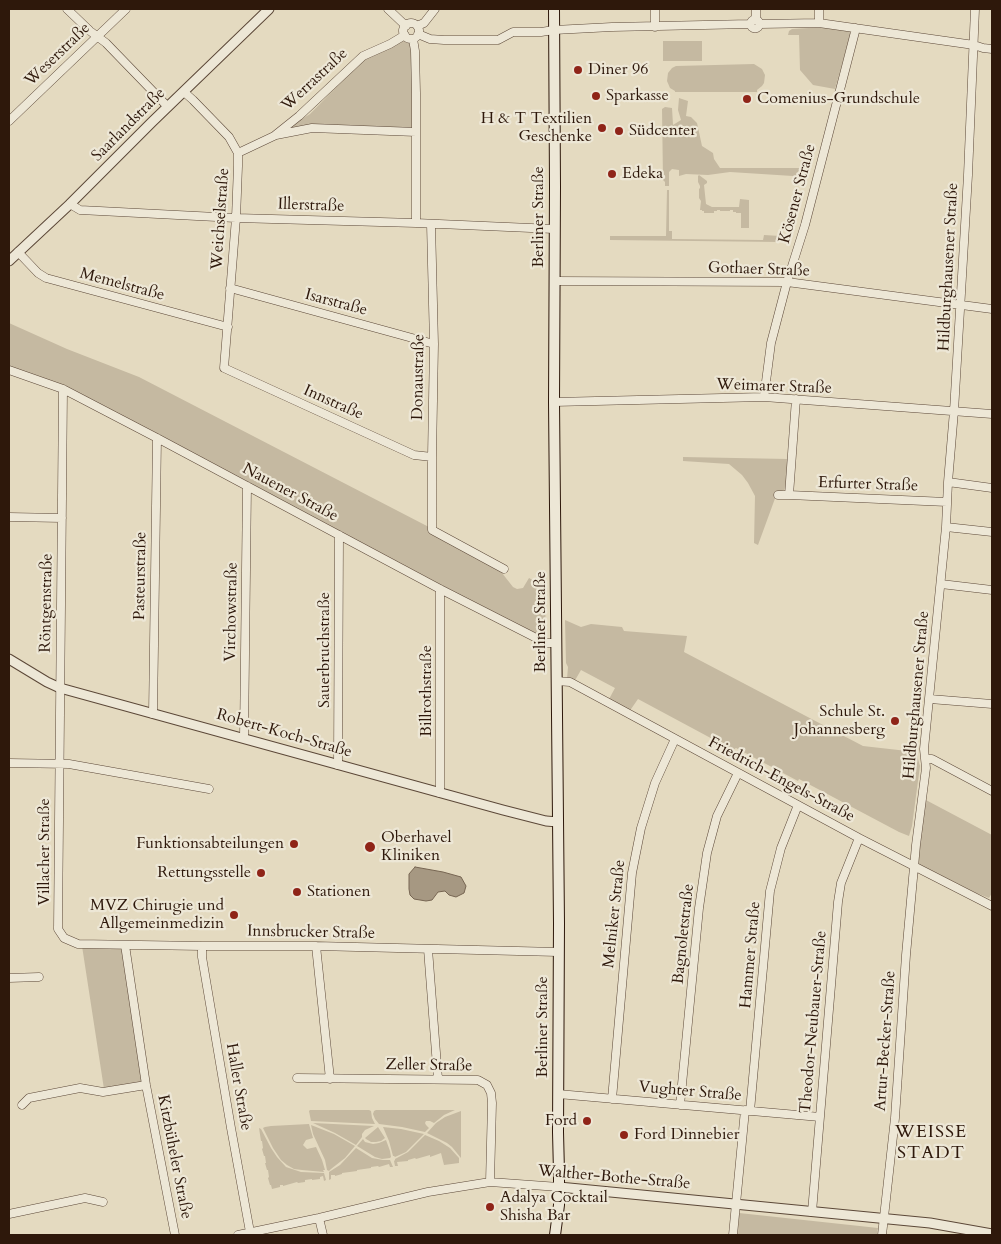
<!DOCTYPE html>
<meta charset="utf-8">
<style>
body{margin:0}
#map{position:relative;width:1001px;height:1244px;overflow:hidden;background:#e4dac0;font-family:Cardo,serif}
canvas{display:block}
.frame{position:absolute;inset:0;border:10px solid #2e180b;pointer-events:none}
</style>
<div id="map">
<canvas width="1001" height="1244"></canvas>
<div class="frame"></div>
</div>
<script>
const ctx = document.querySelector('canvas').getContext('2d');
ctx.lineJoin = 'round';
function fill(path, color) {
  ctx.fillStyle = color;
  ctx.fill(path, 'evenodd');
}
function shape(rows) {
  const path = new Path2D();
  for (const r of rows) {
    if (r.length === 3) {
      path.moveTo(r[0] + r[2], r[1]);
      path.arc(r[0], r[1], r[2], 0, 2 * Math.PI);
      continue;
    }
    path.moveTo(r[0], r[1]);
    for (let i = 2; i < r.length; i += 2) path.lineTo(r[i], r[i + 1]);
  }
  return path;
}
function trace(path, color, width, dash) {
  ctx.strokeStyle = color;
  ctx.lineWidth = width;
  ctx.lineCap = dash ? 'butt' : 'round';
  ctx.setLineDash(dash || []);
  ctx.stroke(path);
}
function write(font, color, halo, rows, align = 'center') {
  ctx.font = font + ' Cardo,serif';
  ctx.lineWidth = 4.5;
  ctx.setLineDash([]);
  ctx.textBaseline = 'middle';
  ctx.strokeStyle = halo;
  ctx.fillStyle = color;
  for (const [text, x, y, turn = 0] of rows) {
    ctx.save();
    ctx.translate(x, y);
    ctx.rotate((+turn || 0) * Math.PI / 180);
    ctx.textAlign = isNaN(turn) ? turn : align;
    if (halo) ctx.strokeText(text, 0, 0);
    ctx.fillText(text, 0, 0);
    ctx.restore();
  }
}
fill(shape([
 [825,27,851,32,835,89,813,85,800,70,799,35,788,35,789,31,792,29],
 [407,39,412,41,412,127,406,129,284,130,310,114,366,57,384,48],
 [663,41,702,41,702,61,663,61],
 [754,64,762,69,765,75,764,83,762,86,757,90,757,92,675,92,675,91,670,88,667,81,668,73,672,68,676,66],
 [679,98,688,101,686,116,691,117,697,123,702,146,713,153,714,159,720,168,802,168,803,175,793,176,730,172,708,175,686,174,679,176,679,170,672,169,669,172,669,186,665,186,665,182,663,180,662,109,665,107,672,108,673,125,681,120,678,110],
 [699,175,707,181,707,183,704,185,706,204,712,207,739,207,740,199,749,200,749,228,741,228,741,213,736,213,736,212,733,212,733,210,730,210,730,211,720,211,720,210,717,210,717,211,714,211,714,213,704,213,704,211,702,211,702,210,700,210,701,201,699,198,699,189,700,188,700,186,698,182,698,176],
 [667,190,669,190,669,231,672,231,672,239,763,240,764,235,780,236,779,242,610,240,610,236,666,236],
 [9,323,67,349,139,377,425,525,492,560,495,567,502,573,513,587,517,589,523,588,529,578,546,587,545,633,539,635,528,631,249,483,9,367],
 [683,457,788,459,786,487,784,490,777,493,758,545,754,543,755,496,748,483,742,475,729,464,683,461],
 [565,620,581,627,591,624,622,627,624,631,687,636,684,652,863,746,916,752,920,766,912,826,909,836,899,832,799,779,798,781,736,748,733,750,638,699,629,712,608,701,615,688,581,670,574,682,567,679,568,667,566,663],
 [924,799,992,835,992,893,989,898,976,893,918,864,917,860],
 [82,946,123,947,142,1083,104,1089],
 [310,1110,369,1110,371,1111,372,1118,375,1124,311,1121,309,1111],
 [376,1110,455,1110,444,1115,434,1123,430,1121,426,1121,425,1123,426,1125,429,1128,425,1132,402,1127,379,1124,375,1119,373,1114,374,1111],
 [461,1111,461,1158,452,1147,447,1143,427,1133,436,1123,445,1117],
 [313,1123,374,1126,365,1130,362,1134,362,1137,356,1145,335,1133],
 [309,1124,313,1138,306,1140,303,1145,307,1149,316,1147,322,1160,325,1170,323,1170,324,1172,302,1170,294,1169,287,1165,281,1160,273,1148,263,1128,265,1127,271,1126],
 [311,1125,334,1134,355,1146,345,1158,331,1169,329,1171,327,1170,325,1160,313,1134],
 [378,1127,385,1138,381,1141,376,1142,371,1142,366,1139,365,1138],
 [383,1127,401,1129,424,1134,406,1152,395,1157,394,1156,393,1156,389,1141],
 [259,1128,261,1129,271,1148,277,1157,286,1167,301,1172,324,1173,326,1180,324,1181,323,1176,320,1177,320,1179,312,1180,312,1179,305,1180,305,1182,298,1183,297,1182,283,1186,283,1185,280,1185,280,1187,272,1189,271,1185,270,1185,268,1178,269,1177,268,1170,267,1170,265,1163,266,1163,265,1156,264,1156,262,1149,263,1148,262,1141,261,1141],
 [425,1135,439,1141,450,1148,459,1158,459,1163,444,1165,441,1153,430,1157,430,1155,416,1159,415,1158,408,1160,408,1161,397,1162,398,1166,395,1166,394,1161,395,1160,395,1159,408,1152],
 [363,1139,365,1142,373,1144,379,1143,386,1140,390,1151,391,1157,390,1158,382,1159,375,1157,357,1146],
 [356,1148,372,1158,383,1160,390,1160,393,1167,390,1167,389,1164,379,1167,378,1166,371,1167,371,1168,357,1170,357,1171,342,1173,342,1174,335,1176,335,1175,331,1175,331,1179,329,1180,329,1172,340,1165],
 [739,1213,878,1228,877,1235,738,1235]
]), '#c5b9a1');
const water = shape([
 [415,867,443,872,461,877,466,886,464,893,456,897,449,895,445,891,438,892,432,900,426,901,414,899,410,895,409,889,409,874,415,867]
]);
fill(water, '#a69882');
trace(water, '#766552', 1);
const minor = shape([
 [67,9,90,31,106,43,168,107],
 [388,9,406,26],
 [655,9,655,27],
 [819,9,819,23],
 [755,24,4.5],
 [756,20,756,9],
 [411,31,8],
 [760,24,819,23,974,45,983,48,992,49],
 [417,26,424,23,435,9],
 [418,34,430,39,444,40,498,40,513,32,541,32,554,30,612,27,750,24],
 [413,39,415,51,416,93,416,223],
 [184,92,193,100,229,137,238,153,238,166,236,218,224,368,414,455,432,457],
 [9,121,126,9],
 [276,135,312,128,416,132],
 [238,153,274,136,299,116,363,56,390,44,405,35],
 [70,204,80,210,236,218,416,223,554,229],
 [431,224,434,344,432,457,432,530,504,569],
 [18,252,38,273,46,278,228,327],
 [554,281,787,282,992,309],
 [230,288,434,344],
 [9,370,63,389,157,438,440,589,546,643,556,643],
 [63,389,58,929,64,938,78,944,202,946,316,946,558,952],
 [764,397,771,343,787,282,805,225,856,28],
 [554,402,764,397,992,414],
 [948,482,992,488],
 [778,495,789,495,796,399],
 [789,495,947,502],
 [9,517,62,518],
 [946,527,992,532],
 [941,584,992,590],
 [556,681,570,682,859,838,992,906],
 [930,699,992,704],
 [153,714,157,438],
 [244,738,247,486],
 [925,759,932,759,992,791],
 [9,763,69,764,209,789],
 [338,765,339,535],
 [440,793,440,589],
 [125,945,146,1085,175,1235],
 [202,946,202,957,231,1128,250,1232],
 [316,946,330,1079],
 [428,949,438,1079],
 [9,978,39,977],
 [297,1078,478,1080,487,1085,491,1093,492,1103,490,1182],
 [558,1094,820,1117],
 [612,1099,632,873,641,828,655,783,675,739],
 [22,1105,29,1098,80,1088,103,1092,146,1085],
 [680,1105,699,908,707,853,717,816,738,773],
 [750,1111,770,891,781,848,798,805],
 [812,1212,838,902,841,883,859,838],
 [9,1214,85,1198,103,1202],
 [319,1218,323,1235],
 [238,1235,319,1218,428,1192,490,1182,559,1187],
 [733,1235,745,1110],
 [882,1235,895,1118,906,955,916,845,926,768,924,749,946,527,948,482,954,411,968,175,975,9]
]);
const tertiary = shape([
 [9,261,70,204,152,122,269,9],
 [9,659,47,682,60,688,503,810,546,821,558,822],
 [559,1187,930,1223,992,1234]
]);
const secondary = shape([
 [554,9,555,187,554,402,559,923,558,1132,559,1172,559,1205,555,1235]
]);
trace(minor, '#5c4838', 9);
trace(tertiary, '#5c4838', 11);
trace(secondary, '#2e180b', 12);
trace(minor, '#ede7d6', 8);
trace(tertiary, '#ede7d6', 9);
trace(secondary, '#ede7d6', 10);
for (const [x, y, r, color] of [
 [578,70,5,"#8f2418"],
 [596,96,5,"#8f2418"],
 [747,99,5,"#8f2418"],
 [602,128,5,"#8f2418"],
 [619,131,5,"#8f2418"],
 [612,174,5,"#8f2418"],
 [895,721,5,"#8f2418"],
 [294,844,5,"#8f2418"],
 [370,847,6,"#8f2418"],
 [261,873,5,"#8f2418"],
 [297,892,5,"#8f2418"],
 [234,915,5,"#8f2418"],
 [587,1121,5,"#8f2418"],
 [624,1135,5,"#8f2418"],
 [490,1207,5,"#8f2418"]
]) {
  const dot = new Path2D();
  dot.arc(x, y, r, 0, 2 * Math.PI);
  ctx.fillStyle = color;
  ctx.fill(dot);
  trace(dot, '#ede7d6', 2);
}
write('16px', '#2e180b', '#ede7d6', [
 ["Weserstraße",58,55,-44],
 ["Werrastraße",315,80,-43],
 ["Saarlandstraße",129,125,-45],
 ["Kösener Straße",798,194,-75],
 ["Illerstraße",311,206,2],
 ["Berliner Straße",539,217,-90],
 ["Weichselstraße",221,219,-86],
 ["Hildburghausener Straße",949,267,-87],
 ["Gothaer Straße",759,270,2],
 ["Memelstraße",122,285,15],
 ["Isarstraße",336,303,15],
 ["Donaustraße",419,377,-89],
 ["Weimarer Straße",774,387,2],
 ["Innstraße",333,403,24],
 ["Erfurter Straße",868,485,2],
 ["Nauener Straße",290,493,28],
 ["Pasteurstraße",141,576,-89],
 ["Röntgenstraße",47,603,-89],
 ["Virchowstraße",232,612,-89],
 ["Berliner Straße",541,622,-90],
 ["Sauerbruchstraße",325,650,-90],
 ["Billrothstraße",427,691,-90],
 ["Hildburghausener Straße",917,695,-85],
 ["Robert-Koch-Straße",284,734,16],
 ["Friedrich-Engels-Straße",781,780,28],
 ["Villacher Straße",45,852,-90],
 ["Melniker Straße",615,914,-84],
 ["Innsbrucker Straße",311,933,1],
 ["Bagnoletstraße",684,934,-84],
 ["Hammer Straße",751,955,-85],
 ["Theodor-Neubauer-Straße",814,1022,-85],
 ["Berliner Straße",543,1027,-90],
 ["Artur-Becker-Straße",886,1041,-86],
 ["Zeller Straße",429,1066,1],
 ["Haller Straße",238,1087,80],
 ["Vughter Straße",690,1092,5],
 ["Kitzbüheler Straße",174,1157,79],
 ["Walther-Bothe-Straße",614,1178,5]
]);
write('16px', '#2e180b', '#ede7d6', [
 ["Diner 96",588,70],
 ["Sparkasse",606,96],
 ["Comenius-Grundschule",757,99],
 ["H & T Textilien",592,119,"right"],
 ["Geschenke",592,137,"right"],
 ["Südcenter",629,131],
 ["Edeka",622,174],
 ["Schule St.",885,712,"right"],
 ["Johannesberg",885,730,"right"],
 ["Oberhavel",381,838],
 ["Kliniken",381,856],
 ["Funktionsabteilungen",284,844,"right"],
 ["Rettungsstelle",251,873,"right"],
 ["Stationen",307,892],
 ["MVZ Chirugie und",224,906,"right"],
 ["Allgemeinmedizin",224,924,"right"],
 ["Ford",577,1121,"right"],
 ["Ford Dinnebier",634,1135],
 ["Adalya Cocktail",500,1198],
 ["Shisha Bar",500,1216]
], 'left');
ctx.letterSpacing = '1px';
write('18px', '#2e180b', '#ede7d6', [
 ["WEISSE",931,1133],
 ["STADT",931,1154]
]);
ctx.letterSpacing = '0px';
</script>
